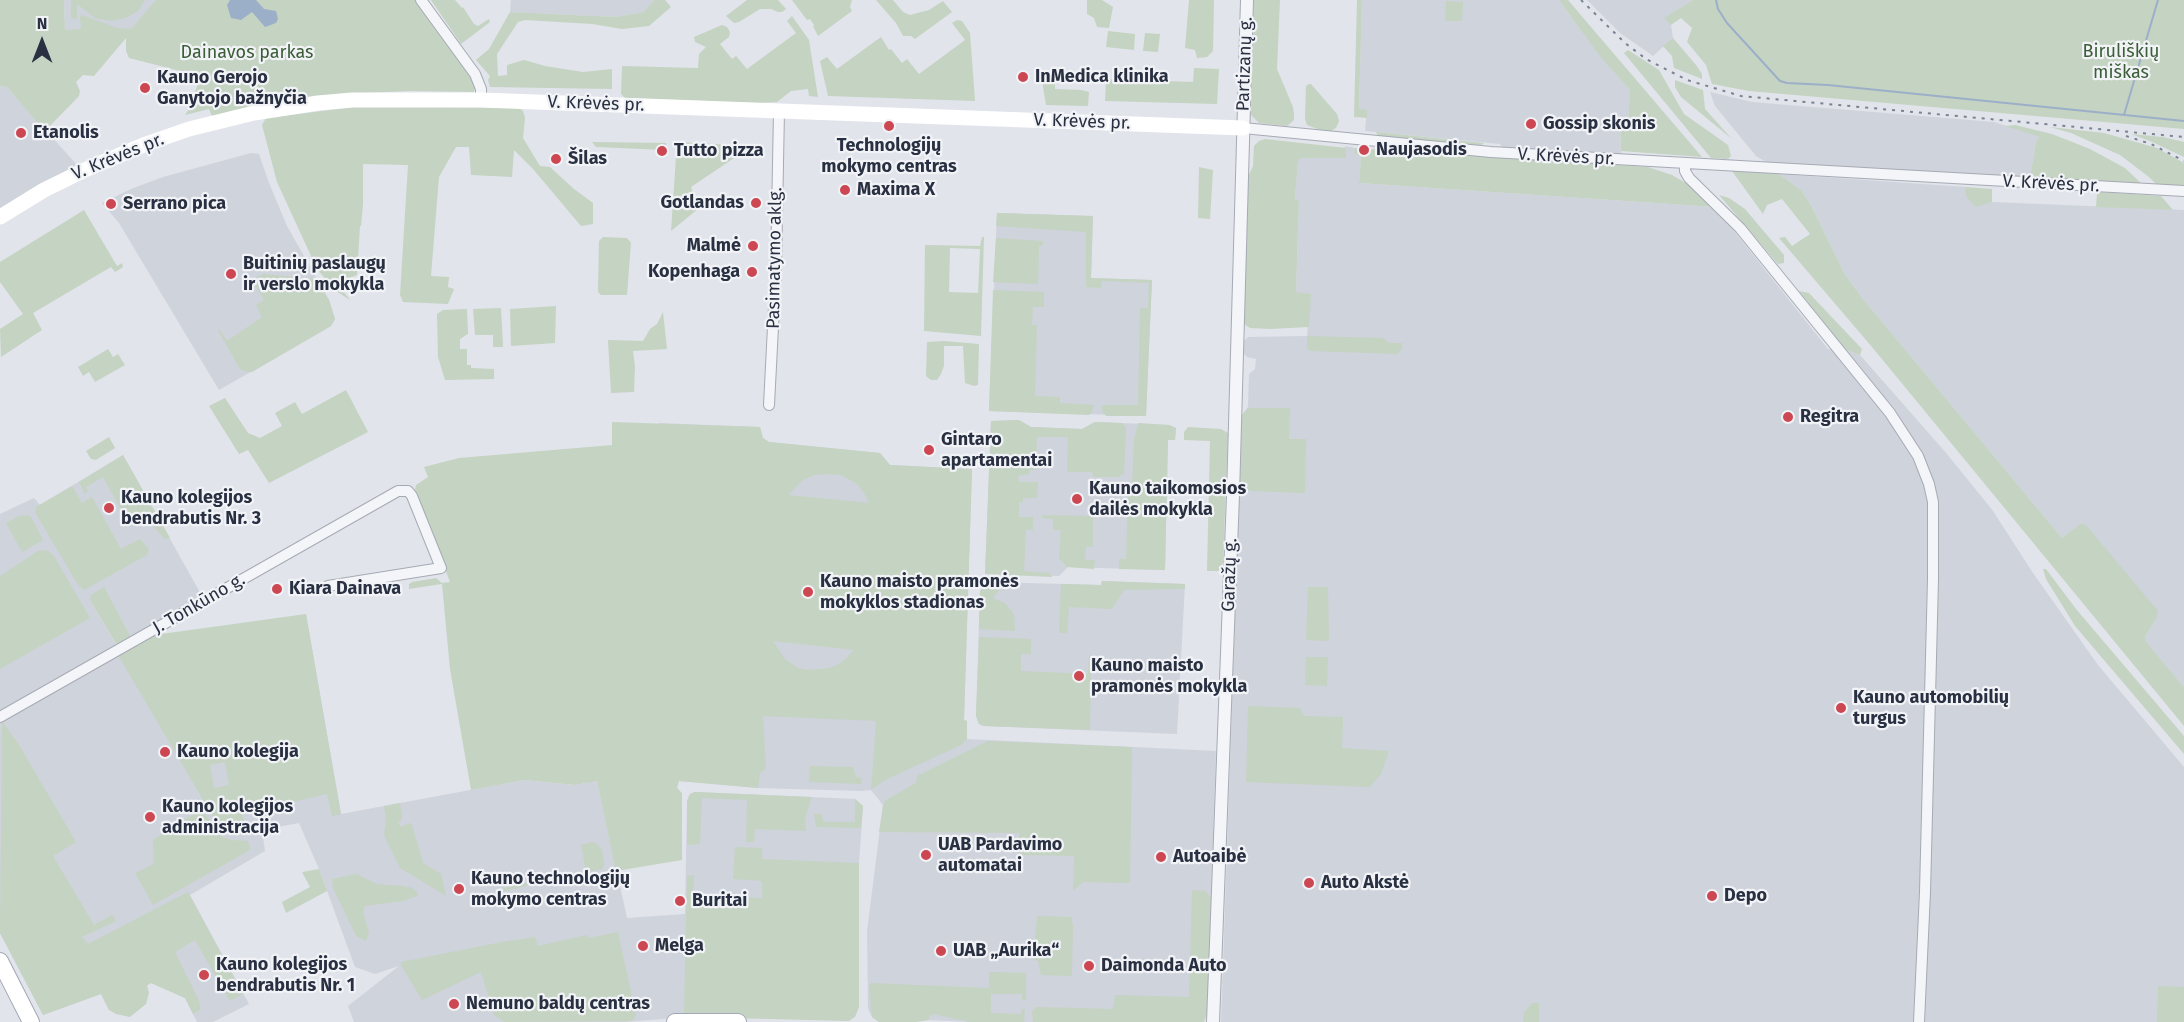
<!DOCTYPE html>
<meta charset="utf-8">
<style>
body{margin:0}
#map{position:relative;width:2184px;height:1022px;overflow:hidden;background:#e1e4ea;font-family:"Fira Sans",sans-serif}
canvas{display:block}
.north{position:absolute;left:12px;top:12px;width:60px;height:60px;-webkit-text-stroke:4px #f1f3f7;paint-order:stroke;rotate:0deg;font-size:16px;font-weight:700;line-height:24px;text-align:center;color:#293041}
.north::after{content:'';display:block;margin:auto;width:21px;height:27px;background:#293041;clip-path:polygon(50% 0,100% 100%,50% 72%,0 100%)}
</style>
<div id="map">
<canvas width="2184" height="1022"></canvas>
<div class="north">N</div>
</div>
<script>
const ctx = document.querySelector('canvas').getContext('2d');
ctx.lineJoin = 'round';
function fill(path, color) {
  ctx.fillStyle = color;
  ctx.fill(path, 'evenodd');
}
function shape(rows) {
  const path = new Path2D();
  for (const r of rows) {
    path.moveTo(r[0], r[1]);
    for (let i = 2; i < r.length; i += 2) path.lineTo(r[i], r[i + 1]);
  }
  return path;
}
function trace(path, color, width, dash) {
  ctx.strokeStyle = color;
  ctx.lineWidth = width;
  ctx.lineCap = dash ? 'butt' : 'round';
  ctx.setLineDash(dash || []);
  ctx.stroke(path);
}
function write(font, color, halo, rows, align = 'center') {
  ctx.font = font + ' "Fira Sans",sans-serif';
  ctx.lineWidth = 4.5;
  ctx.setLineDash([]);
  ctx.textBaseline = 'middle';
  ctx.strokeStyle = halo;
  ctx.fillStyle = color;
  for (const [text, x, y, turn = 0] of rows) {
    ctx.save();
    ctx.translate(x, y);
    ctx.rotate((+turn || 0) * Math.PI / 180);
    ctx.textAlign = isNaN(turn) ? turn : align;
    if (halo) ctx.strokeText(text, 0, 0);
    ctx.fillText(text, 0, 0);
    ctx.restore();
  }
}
fill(shape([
 [64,0,156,0,156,2,131,29,65,30],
 [511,0,654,0,645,12,616,17,510,12],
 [1362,0,1559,0,1599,54,1630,90,1628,128,1620,128,1621,156,1503,148,1500,144,1365,131,1367,110,1359,110],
 [1587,0,1693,0,1665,18,1671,25,1673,38,1653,56,1620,33],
 [0,86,7,87,77,165,35,187,0,210],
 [1710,92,1752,102,1994,122,2041,137,2036,142,2030,177,1776,163,1766,162,1756,156,1715,106],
 [1345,146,1355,148,1354,153,1361,157,1359,183,1715,207,1828,349,1844,349,1860,355,1947,454,1993,511,2033,573,2098,665,2184,767,2184,1022,1221,1022,1242,415,1248,407,1249,374,1255,369,1256,359,1247,357,1243,353,1242,343,1248,337,1307,336,1311,294,1296,293,1299,200,1295,200,1298,161,1301,158,1346,158],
 [251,153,259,154,269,183,287,226,329,300,335,319,331,326,219,390,119,223,102,203,131,189,163,177],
 [1779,174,1966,187,1965,190,1976,206,1992,202,2184,210,2184,687,2146,643,2145,636,2156,620,2081,523,2062,538,1863,299,1844,273,1811,205,1801,190],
 [997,213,1093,216,1091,278,1152,280,1146,416,989,411],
 [1019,420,1031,427,1082,429,1095,422,1169,425,1176,428,1175,440,1168,440,1165,570,1068,567,1059,576,985,574,991,421],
 [659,423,760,427,763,438,769,442,880,453,890,465,972,469,964,720,967,721,967,739,1216,751,1207,1013,1204,1022,969,1022,929,1020,879,1022,872,1017,868,1009,867,931,883,805,871,790,862,791,758,788,679,781],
 [123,455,202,596,131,637,104,588,90,600,121,653,306,614,341,814,524,780,575,785,597,781,627,918,685,914,687,801,690,794,695,792,855,799,863,806,859,863,688,1017,625,1022,354,1022,348,1006,399,966,375,974,355,967,319,869,299,823,262,830,265,851,190,895,249,1004,213,1022,197,1022,185,998,151,983,109,1010,101,994,43,1015,0,933,0,514,34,498,40,505],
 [1102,581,1185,584,1177,734,984,726,979,724,976,716,980,591,988,582,1101,585]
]), '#cfd3db');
fill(shape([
 [0,0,64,0,65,30,81,29,80,17,82,15,117,28,131,29,156,0,415,0,476,83,474,92,411,91,339,94,212,116,209,109,185,115,190,108,199,80,180,71,129,58,126,51,126,38,94,76,83,75,76,82,80,91,79,96,45,131,7,87,0,86],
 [71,0,145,0,138,11,125,18,112,21,95,18,77,4,77,19,71,18],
 [431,0,455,0,462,8,463,7,474,24,478,26,489,19,490,22,461,44],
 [654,0,665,0,671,7,649,26,622,29,592,24,525,20,518,22,497,54,498,76,507,75,507,65,524,60,545,66,583,72,612,69,612,89,490,87,488,80,490,76,476,60,489,49,510,12,616,17,644,12],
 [747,0,778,0,786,9,782,12,778,12,771,9,760,9,739,22,734,23,726,16],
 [792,0,852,0,850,7,852,11,818,36,813,26,814,25,810,19,807,20],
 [876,0,893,0,903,12,910,15,929,10,943,1,952,12,915,39,911,36,903,36,896,23],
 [1087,0,1102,0,1113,7,1109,28,1097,27,1094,18,1087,14],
 [1189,0,1214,0,1213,51,1207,57,1197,58,1195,50,1185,48],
 [1254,0,1280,0,1277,69,1293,107,1294,115,1294,120,1287,126,1259,123,1251,115],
 [1357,0,1362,0,1359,109,1367,110,1367,118,1354,117],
 [1559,0,1568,0,1702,157,1621,151,1620,127,1628,128,1630,90,1599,55],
 [1693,0,2184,0,2184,129,1749,91,1712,84,1706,65,1687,42,1692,28,1681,18,1671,25,1664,18],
 [1446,1,1463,2,1462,21,1445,21],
 [792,16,809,40,818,97,809,96,808,89,791,91,777,102,757,103,625,98,621,94,622,66,698,68,699,54,706,47,695,42,694,37,722,25,727,27,730,32,729,37,720,44,732,59,736,56,747,69,796,33,787,21],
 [957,20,962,21,970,33,975,101,828,96,820,61,827,57,837,69,881,37,889,50,891,49,902,63,907,59,919,74,965,40,952,23],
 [1108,31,1135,34,1134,50,1106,47],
 [1145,33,1160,34,1158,52,1143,51],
 [1673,38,1696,65,1702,74,1702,79,1674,68,1672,56,1663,46],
 [1628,50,1659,70,1684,114,1728,145,1731,156,1728,159,1711,158,1624,53],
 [1194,68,1219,69,1217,104,1105,101,1106,79,1193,82],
 [1041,75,1055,79,1055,89,1081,90,1089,92,1088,106,1046,105],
 [1675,80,1703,90,1705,109,1732,139,1681,97,1675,87],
 [1309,84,1311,84,1337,114,1339,121,1336,128,1331,131,1320,130,1307,125,1305,119,1306,86],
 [363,106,519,108,523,111,525,118,523,138,540,166,550,167,574,189,593,203,593,224,581,226,533,169,514,150,512,177,471,175,469,147,456,147,439,177,431,276,449,277,448,287,454,289,448,304,403,302,400,295,408,165,363,164,363,204,361,226,360,226,357,275,344,280,343,291,350,300,336,291,317,269,277,182,262,125,266,118],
 [2015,125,2052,134,2090,149,2125,168,2143,185,2030,177,2036,142,2040,137,2005,126],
 [2050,127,2104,133,2157,148,2184,163,2184,187,2157,185,2149,177,2120,155,2071,133],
 [1376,132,1484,143,1480,146,1378,136],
 [2131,134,2163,137,2184,142,2184,157,2150,141],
 [1265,139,1346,148,1346,158,1301,158,1298,161,1295,199,1299,200,1296,292,1311,294,1309,327,1270,329,1250,328,1244,324,1242,317,1248,177,1253,166,1254,146,1259,141],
 [592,142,666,143,665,150,596,147],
 [677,142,752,146,691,187,698,209,671,231],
 [1382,146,1528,159,1648,167,1672,175,1689,185,1715,207,1359,183,1361,157,1354,153,1355,148,1370,150],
 [1199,167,1213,170,1210,219,1198,218],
 [1732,171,1779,174,1801,190,1811,205,1844,273,1863,299,2062,538,2081,523,2086,525,2158,611,2156,620,2145,636,2146,642,2184,687,2184,726,1872,347,1779,238,1785,237,1792,246,1810,234,1782,199,1767,205,1763,214],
 [1966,187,1992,189,1992,202,1976,207,1966,196,1965,190],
 [2100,192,2161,196,2173,210,2096,207,2097,194],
 [1719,195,1729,198,1745,209,1784,255,1784,263,1778,264],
 [84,210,117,266,122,263,123,267,115,272,111,267,33,313,42,330,1,357,0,329,23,314,0,282,0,262],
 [997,213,1093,216,1091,278,1152,280,1146,416,1106,416,1102,411,1102,405,1138,405,1140,308,1148,308,1149,283,1102,281,1101,288,1086,287,1086,232,996,226],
 [603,237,627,238,631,243,627,295,601,295,598,292,599,241],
 [982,237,984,237,981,336,924,331,925,245,980,246],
 [950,248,980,249,978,293,949,292],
 [996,238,1043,241,1043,245,1039,246,1038,284,993,282],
 [263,274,316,279,329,300,335,319,331,326,252,372,247,372,240,369,218,330,219,329,227,341,262,317,256,305,264,300,252,280],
 [993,290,1044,292,1044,307,1033,307,1032,325,1037,325,1035,396,1060,397,1060,403,1094,405,1092,412,1089,415,989,411],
 [1799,291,1809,293,1862,349,1860,355,1844,349],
 [556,306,555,343,511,346,510,309],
 [501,308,503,347,493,347,493,335,475,335,473,309],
 [467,309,468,334,460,339,460,349,467,349,467,365,471,365,471,368,494,369,494,379,445,380,438,357,437,314,443,310],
 [663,312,667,349,633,351,635,367,634,392,611,393,608,340,643,341,650,329,657,324],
 [1307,336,1383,338,1389,343,1402,343,1402,348,1398,354,1311,351,1307,349],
 [944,341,979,344,978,385,974,386,965,383,963,346,944,346,944,366,941,374,937,380,931,380,926,376,927,342],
 [108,349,113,357,118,354,125,365,95,382,89,372,83,376,78,367],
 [346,390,368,432,269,483,248,450,239,454,209,406,225,398,248,433,260,438,282,426,275,413,295,402,302,414],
 [1248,408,1290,408,1289,439,1306,439,1305,493,1251,491,1243,488,1240,481,1242,415],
 [1019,420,1031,427,1082,429,1095,422,1122,423,1126,427,1124,474,1118,477,1093,477,1092,472,1067,472,1068,437,1037,437,1036,470,1030,470,1029,474,1018,476,1019,482,1038,482,1037,498,1023,498,1023,502,1019,502,1019,517,1033,517,1033,530,1026,530,1024,571,1050,573,1052,577,985,574,991,421],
 [612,422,760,427,763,438,769,442,880,453,890,465,972,469,964,720,967,721,967,739,961,745,885,780,871,790,876,721,763,716,766,768,760,773,758,788,679,781,677,788,682,793,682,860,616,871,597,781,575,785,524,780,471,790,450,669,442,584,409,589,409,584,412,582,436,578,442,583,450,582,415,490,416,485,428,477,424,467,459,458,612,445],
 [827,474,841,475,857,484,864,493,869,503,788,495,803,480,814,475],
 [773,641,854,650,841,663,830,668,808,670,798,668,785,659],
 [1138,423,1169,425,1176,428,1175,440,1168,440,1165,570,1119,569,1119,559,1126,559,1128,492,1132,487,1134,440],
 [1188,427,1221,429,1228,433,1223,562,1221,569,1218,571,1207,571,1210,441,1184,440,1184,432],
 [109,437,115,448,96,460,91,459,86,451],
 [123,455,158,517,170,538,165,539,141,513,126,518,103,477,86,487,88,491,85,494,79,482],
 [72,486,82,503,92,497,121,549,140,539,149,549,147,555,84,590,78,585,35,512,36,507],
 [27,515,31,517,43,540,22,552,6,523,19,516],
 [1042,515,1093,516,1093,547,1086,547,1085,560,1095,560,1094,569,1067,567,1059,558,1061,530,1053,530,1053,519,1042,518],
 [47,550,54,556,90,618,0,669,0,576,38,551],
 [2043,569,2046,569,2076,609,2184,736,2184,754,2075,626,2046,579],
 [1102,581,1185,584,1185,589,1124,590,1112,609,1069,607,1067,633,1059,633,1061,584,1101,585],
 [988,582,997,582,1000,589,993,598,1005,603,1014,614,1015,631,979,629,980,591],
 [104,587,131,637,116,644,90,600,91,595],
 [1308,587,1328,587,1329,641,1306,640],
 [306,614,341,814,332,816,327,794,242,814,247,835,226,832,212,815,118,655,154,635],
 [225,762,229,785,214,788,210,765],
 [979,637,1031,639,1031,654,1021,654,1021,671,1088,674,1089,656,1091,655,1090,730,984,726,979,724,976,716],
 [1306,657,1328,657,1327,686,1305,685],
 [1248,706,1300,708,1304,716,1343,717,1342,748,1389,751,1381,774,1370,787,1246,782],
 [2,721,19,745,76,842,53,856,94,925,112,915,116,921,82,937,88,944,188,892,243,994,230,1001,195,940,175,952,199,1001,201,1009,193,1014,185,998,151,983,147,985,149,993,146,1004,130,1017,116,1014,109,1010,101,994,43,1015,0,933],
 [988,741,1132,747,1130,883,1083,882,1073,891,1074,856,1019,855,1019,833,879,832,883,805,886,800,916,783,917,776],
 [810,766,853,767,856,777,861,778,862,784,809,782],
 [695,792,812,797,805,819,806,831,755,829,754,842,746,842,747,800,702,798,700,844,687,845,687,801,690,794],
 [855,799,863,806,861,828,816,827,814,814,821,814,824,822,855,822],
 [400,803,402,818,398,823,401,827,409,823,412,825,423,863,441,874,446,896,400,868,384,835,386,820,384,806],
 [198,813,205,814,221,836,231,840,248,841,250,850,153,905,135,873,154,864,153,840,187,818],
 [592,842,596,843,602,849,604,865,602,869,504,891,503,888,586,871,581,845],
 [735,847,762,848,762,859,859,863,859,1007,855,1017,849,1021,688,1017,684,1013,687,876,694,875,693,896,762,898,762,881,733,879],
 [319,869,327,891,286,913,282,902,310,887,302,872],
 [356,874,377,884,403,886,412,888,418,893,417,896,403,901,365,906,363,912,369,933,366,941,356,936,333,888,332,879],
 [1192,890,1205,891,1211,897,1207,1013,1204,1022,1033,1022,1032,1012,1036,1007,1113,1009,1115,995,1189,997],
 [1037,916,1072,917,1072,923,1073,923,1072,976,1041,975,1038,961,1033,960],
 [618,932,636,1015,632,1021,504,1022,494,1015,481,972,422,1000,401,965,401,962,502,942,535,937,538,946,587,935,588,938],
 [989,972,1026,973,1026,1000,1022,1000,1022,994,991,994,991,1013,1021,1014,1022,1009,1025,1009,1024,1022,969,1022,934,1014,929,1016,929,1020,916,1022,879,1022,872,1017,869,986,871,983,989,988],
 [2158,986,2184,987,2184,1022,2157,1022],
 [1532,1003,1539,1003,1539,1022,1523,1022,1524,1013]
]), '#c5d3c2');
fill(shape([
 [230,0,256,0,264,9,276,11,278,19,276,23,265,27,252,12,241,20,231,18,227,5]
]), '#9cafc9');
trace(shape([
 [1716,0,1718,9,1727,23,1780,81,1787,83,1828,85,2184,121],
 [2124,115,2158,0]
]), '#9cafc9', 2);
const minor = shape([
 [421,0,475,74,481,89,481,100],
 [1243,128,1491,152,2184,191],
 [1685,163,1685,171,1689,178,1740,228,1890,413,1918,456,1929,484,1933,502,1933,579,1925,892,1919,1022],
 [769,405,776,268,779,111],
 [0,717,398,491,408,491,412,496,441,568,328,586]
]);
const tertiary = shape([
 [1213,1022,1233,495,1247,0]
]);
const primary = shape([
 [0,961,31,1022],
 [675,1022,738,1022]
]);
trace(minor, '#a6aab4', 12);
trace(tertiary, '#a6aab4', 14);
trace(primary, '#a0a7b5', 18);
trace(minor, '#f4f5f8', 10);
trace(tertiary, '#f4f5f8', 12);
trace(shape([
 [0,217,44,190,89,168,146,144,189,129,254,113,318,103,352,100,481,100,1243,128]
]), '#fff', 15);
trace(primary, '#fff', 16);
trace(shape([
 [1581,0,1625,43,1646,59,1687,80,1741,96,2184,137],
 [2126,136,2151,144,2184,161]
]), '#7a8293', 2, [3, 6]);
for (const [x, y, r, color] of [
 [1023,77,6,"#cd4752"],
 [145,88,6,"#cd4752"],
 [1531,124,6,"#cd4752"],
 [889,126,6,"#cd4752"],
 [21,133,6,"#cd4752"],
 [1364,150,6,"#cd4752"],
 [662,151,6,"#cd4752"],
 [556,159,6,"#cd4752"],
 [845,190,6,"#cd4752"],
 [756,203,6,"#cd4752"],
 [111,204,6,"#cd4752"],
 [753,246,6,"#cd4752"],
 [752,272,6,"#cd4752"],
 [231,274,6,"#cd4752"],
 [1788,417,6,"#cd4752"],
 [929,450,6,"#cd4752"],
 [1077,499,6,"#cd4752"],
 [109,508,6,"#cd4752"],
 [277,589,6,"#cd4752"],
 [808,592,6,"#cd4752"],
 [1079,676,6,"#cd4752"],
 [1841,708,6,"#cd4752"],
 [165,752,6,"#cd4752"],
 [150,817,6,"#cd4752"],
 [926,855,6,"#cd4752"],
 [1161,857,6,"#cd4752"],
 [1309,883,6,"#cd4752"],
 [459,889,6,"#cd4752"],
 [1712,896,6,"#cd4752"],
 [680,901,6,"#cd4752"],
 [643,946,6,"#cd4752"],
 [941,951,6,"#cd4752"],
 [1089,966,6,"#cd4752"],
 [204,975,6,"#cd4752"],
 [454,1004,6,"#cd4752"]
]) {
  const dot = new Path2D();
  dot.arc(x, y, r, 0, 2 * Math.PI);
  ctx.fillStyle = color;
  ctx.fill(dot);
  trace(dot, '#f1f3f7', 2);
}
write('18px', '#3b5d37', '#f1f3f7', [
 ["Biruliškių",2121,52],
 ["miškas",2121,73],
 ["Dainavos parkas",247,53]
]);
write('18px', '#293041', '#f1f3f7', [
 ["Partizanų g.",1245,64,-88],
 ["V. Krėvės pr.",596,104,2],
 ["V. Krėvės pr.",1082,122,2],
 ["V. Krėvės pr.",118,157,-22],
 ["V. Krėvės pr.",1566,157,3],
 ["V. Krėvės pr.",2051,184,3],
 ["Pasimatymo aklg.",775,258,-89],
 ["Garažų g.",1230,575,-88],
 ["J. Tonkūno g.",199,604,-30]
]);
write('bold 18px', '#293041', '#f1f3f7', [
 ["InMedica klinika",1035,77],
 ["Kauno Gerojo",157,78],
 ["Ganytojo bažnyčia",157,99],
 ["Gossip skonis",1543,124],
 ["Etanolis",33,133],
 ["Technologijų",889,146,"center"],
 ["mokymo centras",889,167,"center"],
 ["Naujasodis",1376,150],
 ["Tutto pizza",674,151],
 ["Šilas",568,159],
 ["Maxima X",857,190],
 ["Gotlandas",744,203,"right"],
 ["Serrano pica",123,204],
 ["Malmė",741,246,"right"],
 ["Buitinių paslaugų",243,264],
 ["ir verslo mokykla",243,285],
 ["Kopenhaga",740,272,"right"],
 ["Regitra",1800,417],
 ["Gintaro",941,440],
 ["apartamentai",941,461],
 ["Kauno taikomosios",1089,489],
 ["dailės mokykla",1089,510],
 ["Kauno kolegijos",121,498],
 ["bendrabutis Nr. 3",121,519],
 ["Kauno maisto pramonės",820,582],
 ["mokyklos stadionas",820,603],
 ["Kiara Dainava",289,589],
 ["Kauno maisto",1091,666],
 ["pramonės mokykla",1091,687],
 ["Kauno automobilių",1853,698],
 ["turgus",1853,719],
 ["Kauno kolegija",177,752],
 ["Kauno kolegijos",162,807],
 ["administracija",162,828],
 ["UAB Pardavimo",938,845],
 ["automatai",938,866],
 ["Autoaibė",1173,857],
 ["Kauno technologijų",471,879],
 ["mokymo centras",471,900],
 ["Auto Akstė",1321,883],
 ["Depo",1724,896],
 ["Buritai",692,901],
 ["Melga",655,946],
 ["UAB „Aurika“",953,951],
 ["Kauno kolegijos",216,965],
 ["bendrabutis Nr. 1",216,986],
 ["Daimonda Auto",1101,966],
 ["Nemuno baldų centras",466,1004]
], 'left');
</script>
